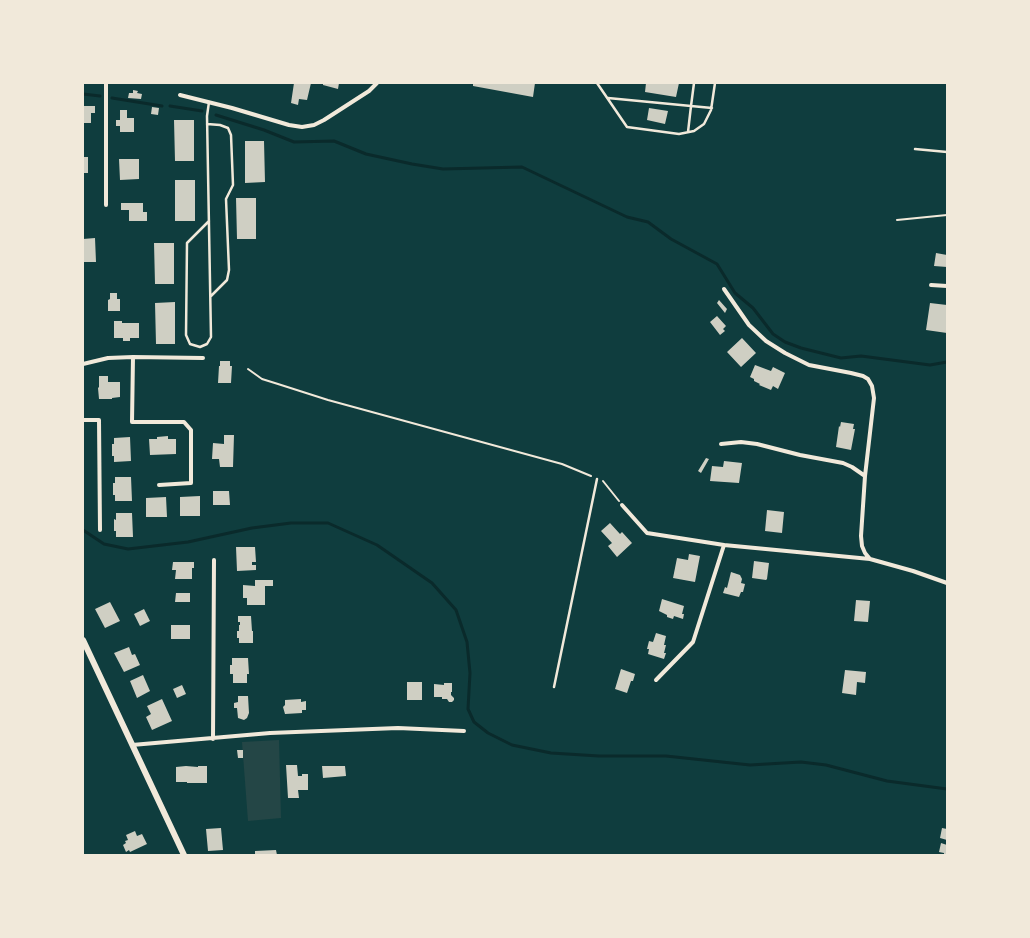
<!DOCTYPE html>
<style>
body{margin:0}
#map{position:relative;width:1030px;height:938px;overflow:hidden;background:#0f3d3e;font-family:Cabin,sans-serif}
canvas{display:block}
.frame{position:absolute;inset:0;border:84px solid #f1e9da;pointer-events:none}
</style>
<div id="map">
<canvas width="1030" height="938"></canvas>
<div class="frame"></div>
</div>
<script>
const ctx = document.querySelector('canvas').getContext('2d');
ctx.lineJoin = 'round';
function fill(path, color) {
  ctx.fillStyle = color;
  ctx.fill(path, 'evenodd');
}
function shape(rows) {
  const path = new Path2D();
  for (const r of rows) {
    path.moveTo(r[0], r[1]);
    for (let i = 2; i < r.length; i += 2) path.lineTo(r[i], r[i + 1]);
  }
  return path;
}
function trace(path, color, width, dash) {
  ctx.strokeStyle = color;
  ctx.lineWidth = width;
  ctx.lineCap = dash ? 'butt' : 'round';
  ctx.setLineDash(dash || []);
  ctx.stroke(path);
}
fill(shape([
 [279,740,281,818,248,821,242,742]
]), '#244646');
trace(shape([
 [83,94,100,96],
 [112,98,162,106],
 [170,106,202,111],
 [216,115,264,130,294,142,334,141,366,154,412,164,443,169,522,167,627,217,648,222,671,239,717,264,735,293,753,308,773,334,785,342,801,348,841,358,861,356,930,365,947,362],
 [83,530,104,544,128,549,188,542,252,528,291,523,328,523,377,545,432,583,456,610,467,642,470,673,468,709,474,722,488,733,512,745,551,753,599,756,666,756,750,765,801,762,826,765,887,781,947,789]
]), '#0a2a2b', 3);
fill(shape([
 [294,83,311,83,307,100,299,99,298,105,291,103],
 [323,83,339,83,338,89,323,85],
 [473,83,535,83,533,97,473,86],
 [646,83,679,83,676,97,645,92],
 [133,90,138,91,137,93,142,94,141,99,128,98,129,93,133,93],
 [83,106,95,106,95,113,91,113,91,123,83,123],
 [152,107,159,108,158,115,151,114],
 [649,108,668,111,665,124,647,120],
 [120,110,127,110,127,118,134,118,134,132,120,132,120,126,116,126,116,120,120,120],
 [174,120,194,120,194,161,175,161],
 [245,141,264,141,265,182,245,183],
 [83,157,88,157,88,173,83,173],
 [119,159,139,159,139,179,120,180],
 [175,180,195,180,195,221,175,221],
 [236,198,256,198,256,239,237,239],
 [121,203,143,203,143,212,147,212,147,221,129,221,129,210,121,210],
 [95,238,96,262,83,262,83,239],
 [154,243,174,243,174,284,155,284],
 [936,253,947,255,947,267,934,266],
 [110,293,117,293,117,299,120,299,120,311,108,311,108,300,110,299],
 [719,300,727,309,725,313,717,303],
 [175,302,175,344,156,344,155,303],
 [930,303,947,305,947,333,926,330],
 [717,316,726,326,723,329,725,331,720,335,710,322],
 [114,321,122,321,122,323,139,323,139,338,130,338,130,341,123,341,123,338,114,338],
 [742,338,756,353,741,367,727,352],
 [220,361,230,361,230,366,232,366,231,383,218,383,219,366,220,366],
 [755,365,771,371,773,367,785,373,778,389,773,386,771,390,759,385,760,384,754,381,754,379,750,377],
 [99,376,108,376,108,382,120,382,120,397,112,398,112,399,99,399,98,388,99,387],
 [841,422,854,424,853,429,855,429,851,450,836,447,839,426,840,427],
 [224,435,234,435,233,467,220,467,219,459,212,459,213,443,224,444],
 [168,436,168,439,176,439,176,454,150,455,149,439,157,439,157,437],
 [130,437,131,461,114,462,114,456,112,456,112,444,114,444,114,438],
 [706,458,709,459,701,473,698,471],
 [724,461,742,463,739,483,710,481,712,466,723,467],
 [115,477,131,477,132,501,115,501,115,495,113,495,113,483,115,483],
 [213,491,229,491,230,505,213,505],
 [200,496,200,516,180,516,180,497],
 [166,497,167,517,146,517,146,498],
 [767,510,784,512,782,533,765,531],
 [116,513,132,513,133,537,116,537,116,531,114,531,114,519,116,520],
 [610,523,620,534,622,532,632,543,617,557,608,546,612,543,601,531],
 [236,547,255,547,256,562,252,562,252,565,256,565,256,570,237,571],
 [689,554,700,556,695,582,673,578,677,558,688,560],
 [754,561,769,563,767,579,766,580,752,578],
 [173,562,194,562,194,568,192,568,192,579,175,579,176,570,172,570],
 [731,572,740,575,742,579,741,583,745,584,743,592,741,592,739,597,723,593,725,587,727,588],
 [255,580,273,580,273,586,265,586,265,605,247,605,247,598,243,598,243,585,255,586],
 [176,593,190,593,190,602,175,602],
 [662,599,684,606,682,614,684,614,683,619,674,616,673,619,667,617,667,615,659,611],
 [856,600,870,601,868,622,854,621],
 [110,602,120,621,105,628,95,609],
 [144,609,150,621,140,626,134,614],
 [238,616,251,616,252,631,253,631,253,643,239,643,239,638,237,638,237,631,239,631,239,625,240,625,240,622,238,622],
 [171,625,190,625,190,639,171,639],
 [656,633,666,636,664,645,666,645,664,653,666,653,664,659,648,654,649,649,647,649,649,641,653,642],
 [129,647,132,655,135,654,140,665,124,672,114,653],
 [232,658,248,658,249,674,247,674,247,683,233,683,233,674,230,674,230,665,232,665],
 [621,669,635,674,633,681,631,681,627,693,615,689],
 [845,670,866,672,865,683,857,682,856,695,842,693],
 [143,675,150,691,137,698,130,681],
 [407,682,422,682,422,700,407,700],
 [444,683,452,683,452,692,451,692,451,695,454,698,454,700,452,702,449,702,447,699,442,699,442,697,434,697,434,684,444,685],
 [182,685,186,694,177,698,173,689],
 [238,696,248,696,249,713,247,718,244,720,238,718,237,708,234,708,234,703,238,702],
 [162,699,172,721,152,730,146,717,151,714,147,706],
 [301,699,301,702,306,701,306,710,302,710,302,713,285,714,283,707,285,705,285,700],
 [237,750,243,750,243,758,238,758],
 [286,765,297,765,298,776,302,776,302,774,308,774,308,790,298,790,299,798,288,798],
 [186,766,198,767,198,766,207,766,207,783,187,783,187,782,176,782,176,767],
 [322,766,345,766,346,776,323,778],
 [221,828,223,850,208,851,206,829],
 [942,828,947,829,947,840,940,838],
 [135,831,137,836,142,834,147,844,130,852,129,850,126,852,123,845,126,843,125,841,128,840,126,835],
 [941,843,947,845,947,855,944,855,944,853,939,852],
 [276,850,277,855,255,855,255,851]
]), '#cfcfc3');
trace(shape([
 [897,220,947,215],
 [248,369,262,379,278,384,328,400,562,464,591,476],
 [603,481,619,501]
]), '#f1e9da', 2);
trace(shape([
 [597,83,627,127,679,134,694,131,704,124,711,110,715,83],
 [608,98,691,106,694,83],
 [207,124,220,125,228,128,231,135,233,185,226,199,229,270,227,280,211,296],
 [688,132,691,106,712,108],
 [915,149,947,152],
 [209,221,187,243,186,335,190,344,200,347,207,344,211,337,207,116,209,102],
 [554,687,597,479]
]), '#f1e9da', 2.5);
trace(shape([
 [106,83,106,205],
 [180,95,232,108,289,125,302,127,314,125,324,120,369,91,377,83],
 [931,285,947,286],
 [724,289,749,325,766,341,785,353,809,365,851,373,863,376,868,379,872,386,874,398,865,476,861,536,862,546,865,553,870,559],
 [133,357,132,422,184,422,191,430,191,483,159,485],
 [83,364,108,358,133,357,203,358],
 [83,420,99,420,100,530],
 [721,444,741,442,757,444,800,455,843,463,852,467,865,476],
 [622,505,647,533,724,545,870,559,913,571,947,583],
 [656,680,693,642,724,545],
 [213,739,214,560],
 [132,745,270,733,398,728,464,731]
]), '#f1e9da', 4);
trace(shape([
 [83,640,184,855]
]), '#f1e9da', 6);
</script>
